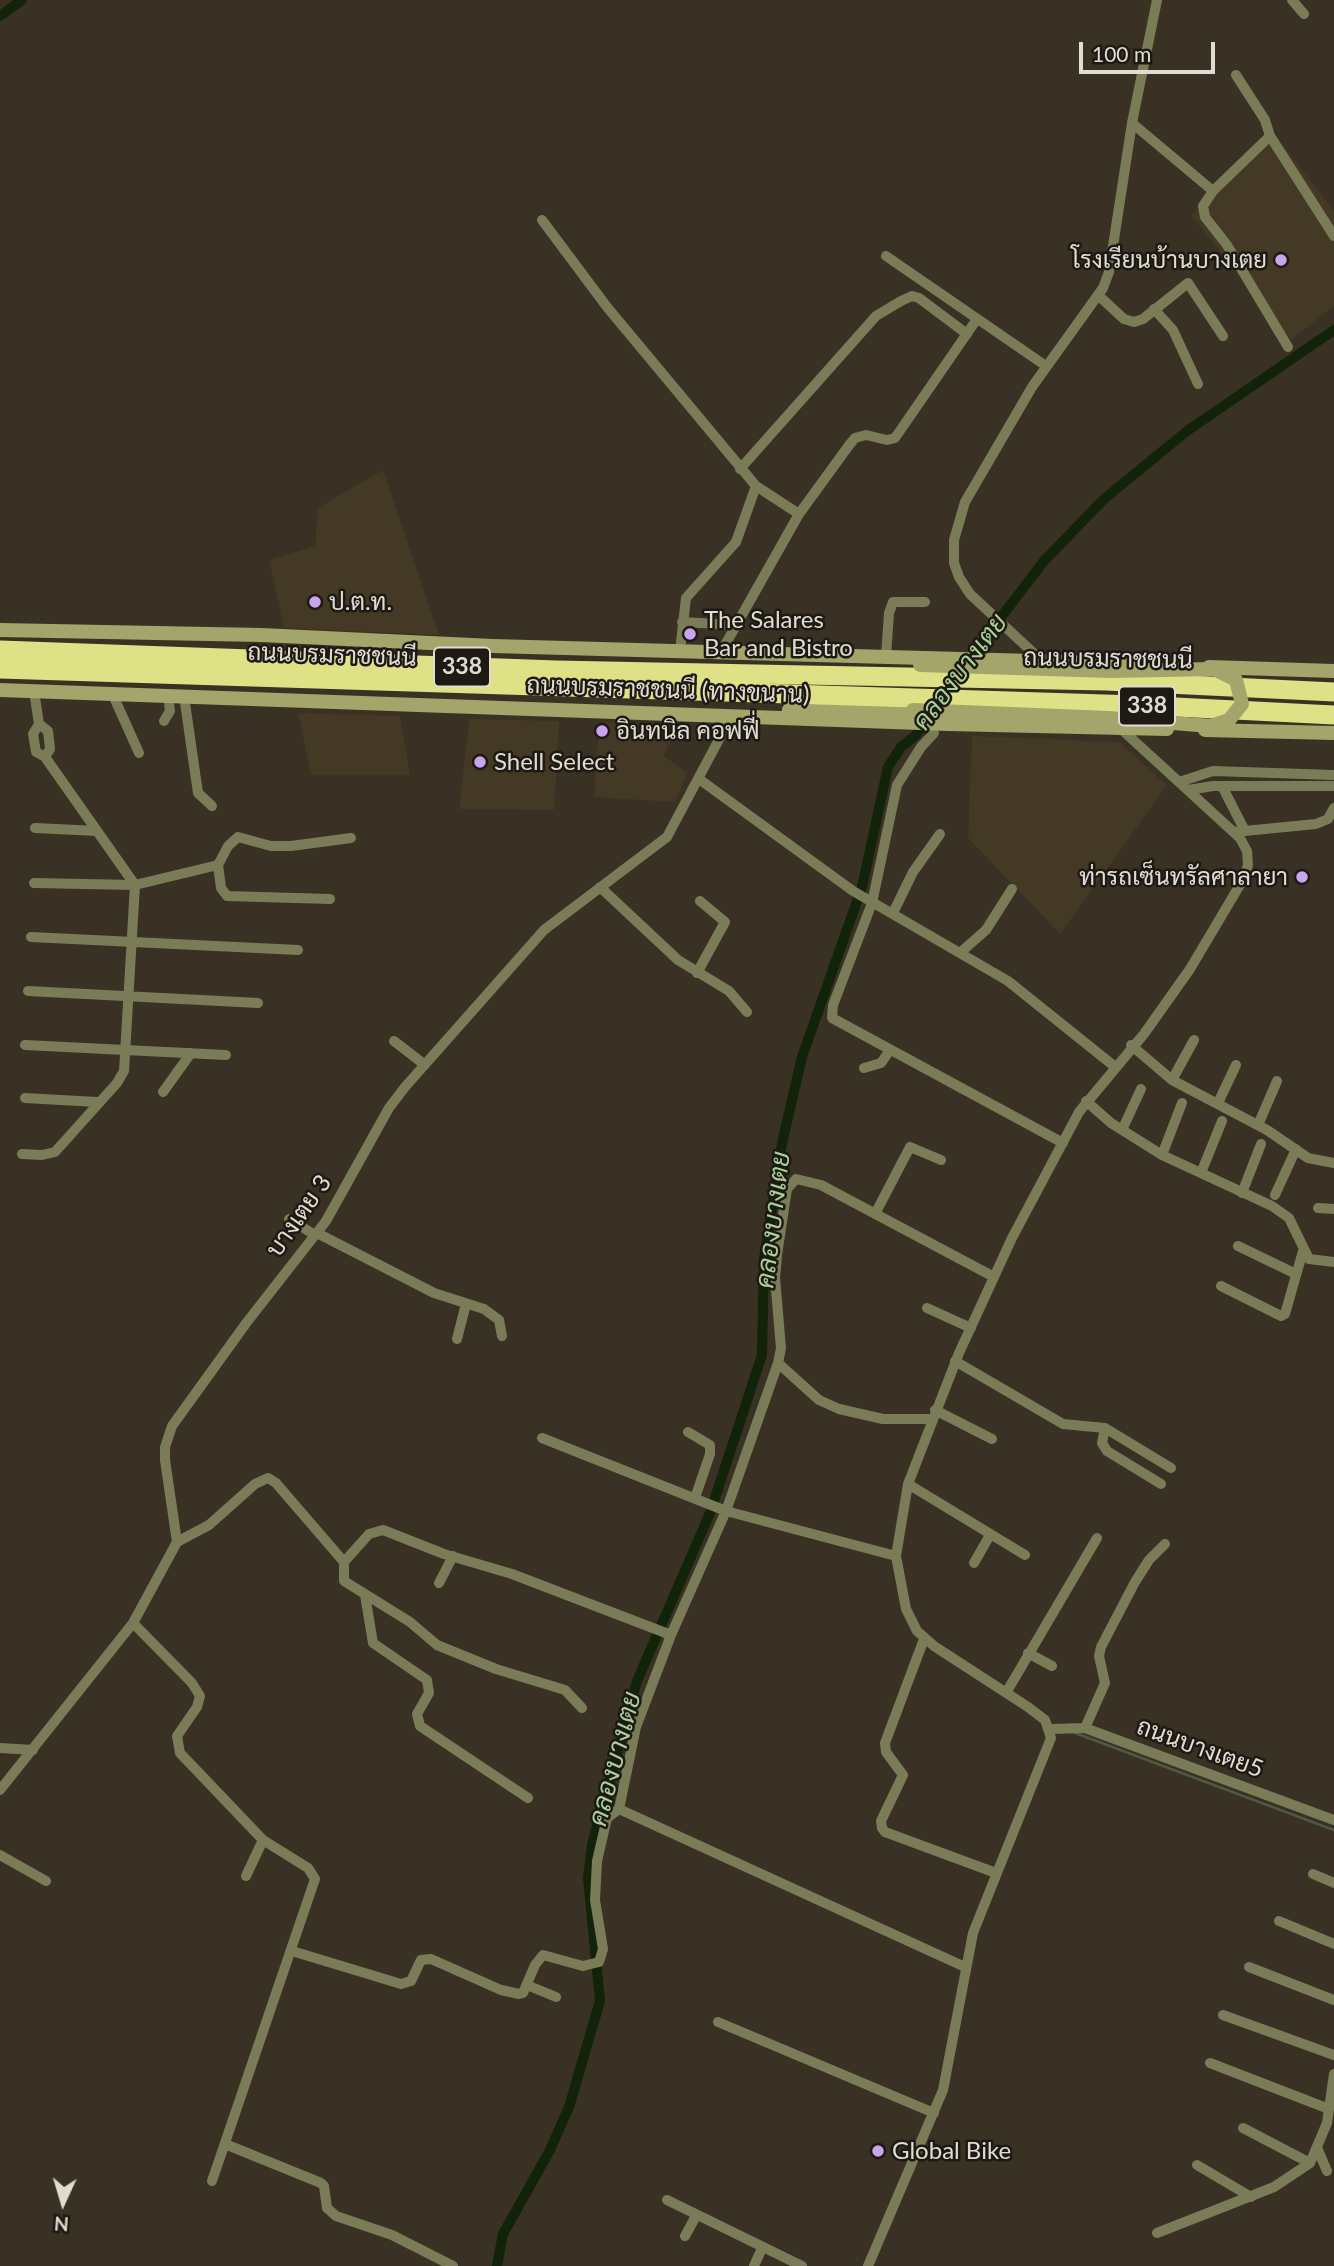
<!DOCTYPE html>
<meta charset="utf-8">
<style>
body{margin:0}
#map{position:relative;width:1334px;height:2266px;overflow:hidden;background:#393123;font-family:Lato,sans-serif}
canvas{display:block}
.north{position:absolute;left:28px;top:2168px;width:70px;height:70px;-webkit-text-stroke:5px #1d1913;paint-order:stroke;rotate:184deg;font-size:19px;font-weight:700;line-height:28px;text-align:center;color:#e1dcd3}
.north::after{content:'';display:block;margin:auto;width:24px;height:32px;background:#e1dcd3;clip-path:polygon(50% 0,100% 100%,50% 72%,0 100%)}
.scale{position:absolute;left:1079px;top:42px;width:136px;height:32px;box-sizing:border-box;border:4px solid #e1dcd3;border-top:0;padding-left:9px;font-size:21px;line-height:24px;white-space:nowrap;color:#e1dcd3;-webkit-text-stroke:5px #1d1913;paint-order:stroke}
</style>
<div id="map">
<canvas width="1334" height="2266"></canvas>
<div class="north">N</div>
<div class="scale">100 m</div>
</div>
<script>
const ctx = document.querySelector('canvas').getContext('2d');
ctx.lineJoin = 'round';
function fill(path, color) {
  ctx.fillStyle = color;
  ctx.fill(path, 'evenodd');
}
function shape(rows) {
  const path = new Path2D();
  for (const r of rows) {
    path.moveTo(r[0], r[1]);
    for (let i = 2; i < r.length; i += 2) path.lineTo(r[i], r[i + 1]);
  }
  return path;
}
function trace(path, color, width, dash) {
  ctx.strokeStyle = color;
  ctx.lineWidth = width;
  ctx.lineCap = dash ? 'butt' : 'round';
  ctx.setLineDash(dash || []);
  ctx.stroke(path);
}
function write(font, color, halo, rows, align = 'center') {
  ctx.font = font + ' Lato,Sarabun,sans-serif';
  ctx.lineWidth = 5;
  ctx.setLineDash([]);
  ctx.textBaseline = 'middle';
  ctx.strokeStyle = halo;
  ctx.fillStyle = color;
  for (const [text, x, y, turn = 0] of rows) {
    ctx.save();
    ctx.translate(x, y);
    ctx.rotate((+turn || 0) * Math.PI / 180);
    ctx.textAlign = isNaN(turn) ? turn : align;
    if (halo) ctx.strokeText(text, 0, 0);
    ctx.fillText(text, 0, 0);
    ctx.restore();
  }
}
fill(shape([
 [1275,135,1334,211,1334,306,1291,340,1191,215],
 [383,470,439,635,284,628,269,560,315,546,318,508],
 [298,713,400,716,410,775,311,775],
 [469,719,559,721,554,810,459,809],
 [599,723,677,723,664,756,687,773,675,802,594,797],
 [972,736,1119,742,1167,785,1060,934,968,838]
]), '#443924');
trace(shape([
 [1075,1733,1334,1830]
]), '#4f5a45', 2.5);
trace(shape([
 [0,16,22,0],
 [966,663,1044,561,1104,499,1187,431,1334,330],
 [497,2266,503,2234,550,2150,569,2107,600,2001,588,1878,592,1844,637,1681,710,1513,762,1355,764,1259,782,1143,802,1057,862,887,888,767,901,747,915,736,926,721]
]), '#112308', 10);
trace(shape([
 [1292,0,1304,14],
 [1236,75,1265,120,1270,136],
 [1132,123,1213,191],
 [542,220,607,307,756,486,736,542,686,598,680,651],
 [886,256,1046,366],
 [1099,296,1124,319,1134,322,1143,319,1188,283,1223,336],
 [1154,309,1173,330,1198,384],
 [1288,347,1227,245,1205,217,1203,206,1213,191,1270,136,1334,236],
 [740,469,876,316,901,301,912,296,919,298,967,334],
 [756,486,799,514],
 [682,622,736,625],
 [721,652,799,514,850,444,855,438,866,435,887,440,895,438,977,319],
 [886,656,889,613,893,602,925,602],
 [1042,661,970,594,959,577,954,563,954,540,965,502,1032,387,1103,288,1109,272,1132,123,1157,0],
 [112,693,139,753],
 [184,696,198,793,212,806],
 [164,721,170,711,168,695],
 [39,724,48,731,50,749,45,757],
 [934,733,921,747,897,785,872,903,833,1005,832,1018,1063,1143],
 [699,779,853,891,1008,981,1114,1066],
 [1179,782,1213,771,1334,775],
 [1222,786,1245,831],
 [1188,790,1213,786,1334,786],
 [35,828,97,831],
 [1234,832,1316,824,1328,819,1334,808],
 [218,865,228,846,238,837,271,846,291,846,351,838],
 [34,883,135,885,218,865,221,888,227,896,330,899],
 [600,887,678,960,729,991,747,1012],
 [893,913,913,872,940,834],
 [31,937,298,950],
 [961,952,986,930,1012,889],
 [697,973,725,922,700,901],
 [28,991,258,1003],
 [394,1041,425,1065],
 [25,1045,226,1055],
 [1131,1045,1172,1080,1267,1130,1308,1158,1334,1163],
 [864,1068,881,1063,890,1050],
 [1172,1080,1194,1040],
 [163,1092,191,1053],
 [25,1098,97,1102],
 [1086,1101,1111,1123,1162,1155,1272,1206,1289,1218,1309,1259,1334,1262],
 [1218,1103,1236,1065],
 [1258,1125,1277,1081],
 [1122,1130,1141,1089],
 [22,1154,42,1155,55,1152,117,1083,124,1071,135,885,45,757,36,752,33,734,39,724,34,691],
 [1162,1155,1182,1103],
 [1201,1173,1222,1121],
 [1242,1193,1261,1144],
 [1275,1195,1296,1149],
 [1318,1208,1334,1209],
 [875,1214,910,1147,941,1160],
 [289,1219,315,1235],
 [317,1233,434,1293,484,1309,499,1320,502,1336],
 [1238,1246,1296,1274],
 [1221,1286,1281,1316,1285,1314,1303,1251],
 [927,1308,971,1328],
 [457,1339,466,1304],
 [955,1361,1063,1424,1105,1428,1171,1468],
 [778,1363,819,1400,839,1409,883,1419,931,1419],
 [935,1410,992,1439],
 [1105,1428,1102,1443,1107,1451,1161,1484],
 [688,1432,710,1445,710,1454,695,1498],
 [542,1438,726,1511,778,1363,781,1348,775,1278,777,1255,787,1189,796,1179,821,1185,994,1277],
 [908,1484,1025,1555],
 [177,1542,209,1525,255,1484,268,1478,276,1483,344,1562,369,1534,383,1530,444,1554,512,1574,671,1635,726,1511,896,1556],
 [344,1562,344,1581,410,1622,437,1645,496,1669,565,1690,582,1708],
 [974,1563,990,1535],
 [439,1583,453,1556],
 [365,1595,373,1643,427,1680,429,1693,417,1714,420,1726,528,1798],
 [133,1623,192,1683,200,1696,197,1707,177,1736,180,1753,263,1840,308,1868,315,1879,212,2181],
 [671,1635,636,1727,619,1809,965,1967],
 [924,1639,885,1743,886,1752,903,1775,881,1821,882,1828,885,1832,996,1873],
 [1028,1653,1052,1666],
 [1006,1693,1097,1538],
 [1085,1728,1105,1683,1099,1656,1101,1647,1135,1582,1149,1560,1165,1544],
 [1050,1729,1085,1728,1334,1820],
 [0,1748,33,1750],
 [0,1790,133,1623,177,1542,165,1460,165,1447,172,1426,247,1322,326,1221,389,1108,405,1087,544,930,667,837,732,715],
 [0,1855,46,1881],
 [1313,1874,1334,1883],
 [246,1876,263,1840],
 [1279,1921,1334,1944],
 [292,1951,401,1984,411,1981,421,1960,431,1959,501,1990,519,1994,523,1993,535,1965,543,1955,583,1966,599,1962,603,1949,595,1900,597,1861,607,1818,619,1809],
 [1249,1967,1334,2000],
 [527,1985,556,1997],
 [1223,2015,1334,2055],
 [718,2022,934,2113],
 [1210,2063,1329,2109],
 [1243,2128,1310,2163],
 [225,2144,321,2183,324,2186,327,2208,336,2216,392,2235,453,2266],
 [1318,2150,1327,2171],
 [1197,2165,1251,2197],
 [667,2200,802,2266],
 [1157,2233,1274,2187,1310,2163,1327,2123,1334,2074],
 [685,2236,696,2216],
 [754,2266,762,2248],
 [868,2266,943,2090,973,1933,1051,1738,1045,1720,1028,1707,934,1646,917,1631,906,1609,896,1556,908,1484,959,1353,1012,1238,1079,1112,1144,1034,1190,969,1244,878,1248,865,1247,851,1240,838,1119,727]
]), '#7a7c58', 10);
trace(shape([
 [0,630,261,635,493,646,1140,664],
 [1209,667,1334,671],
 [0,690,948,724,1167,729],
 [789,710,819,707,913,710],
 [1205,730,1334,733]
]), '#a3a56b', 14);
trace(shape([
 [0,650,556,670,1106,681,1334,692],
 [0,669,1136,705,1334,715]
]), '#dfe186', 19);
trace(shape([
 [913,710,1109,718,1211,726,1229,720,1242,704,1236,680,1214,669,1111,671,920,665]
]), '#a3a56b', 14);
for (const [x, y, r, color] of [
 [1281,260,7,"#c9a5ee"],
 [315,602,7,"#c9a5ee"],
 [690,634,7,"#c9a5ee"],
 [602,731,7,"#c9a5ee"],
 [480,762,7,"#c9a5ee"],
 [1302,877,7,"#c9a5ee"],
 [878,2151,7,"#c9a5ee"]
]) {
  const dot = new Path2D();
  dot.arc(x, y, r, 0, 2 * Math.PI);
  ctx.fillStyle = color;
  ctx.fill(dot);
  trace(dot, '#1d1913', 2.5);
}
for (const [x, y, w] of [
 [462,667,56],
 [1147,706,56]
]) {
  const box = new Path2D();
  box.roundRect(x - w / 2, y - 19.5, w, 39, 5);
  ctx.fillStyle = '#1d1913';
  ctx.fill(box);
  trace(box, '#e1dcd3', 2);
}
write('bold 23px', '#e1dcd3', null, [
 ["338",462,667],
 ["338",1147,706]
]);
write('24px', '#e1dcd3', '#1d1913', [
 ["โรงเรียนบ้านบางเตย",1267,260,"right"],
 ["ป.ต.ท.",329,602],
 ["The Salares",704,620],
 ["Bar and Bistro",704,648],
 ["อินทนิล คอฟฟี่",616,731],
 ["Shell Select",494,762],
 ["ท่ารถเซ็นทรัลศาลายา",1288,877,"right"],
 ["Global Bike",892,2151]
], 'left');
write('24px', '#e1dcd3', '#1d1913', [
 ["ถนนบรมราชชนนี",332,655,2],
 ["ถนนบรมราชชนนี",1108,659,1],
 ["ถนนบรมราชชนนี (ทางขนาน)",668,690,2],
 ["บางเตย 3",299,1216,-55],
 ["ถนนบางเตย5",1200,1748,20]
]);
write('italic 26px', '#a9cf9a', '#1d1913', [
 ["คลองบางเตย",960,672,-53],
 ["คลองบางเตย",773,1220,-83],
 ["คลองบางเตย",615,1759,-75]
]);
</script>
